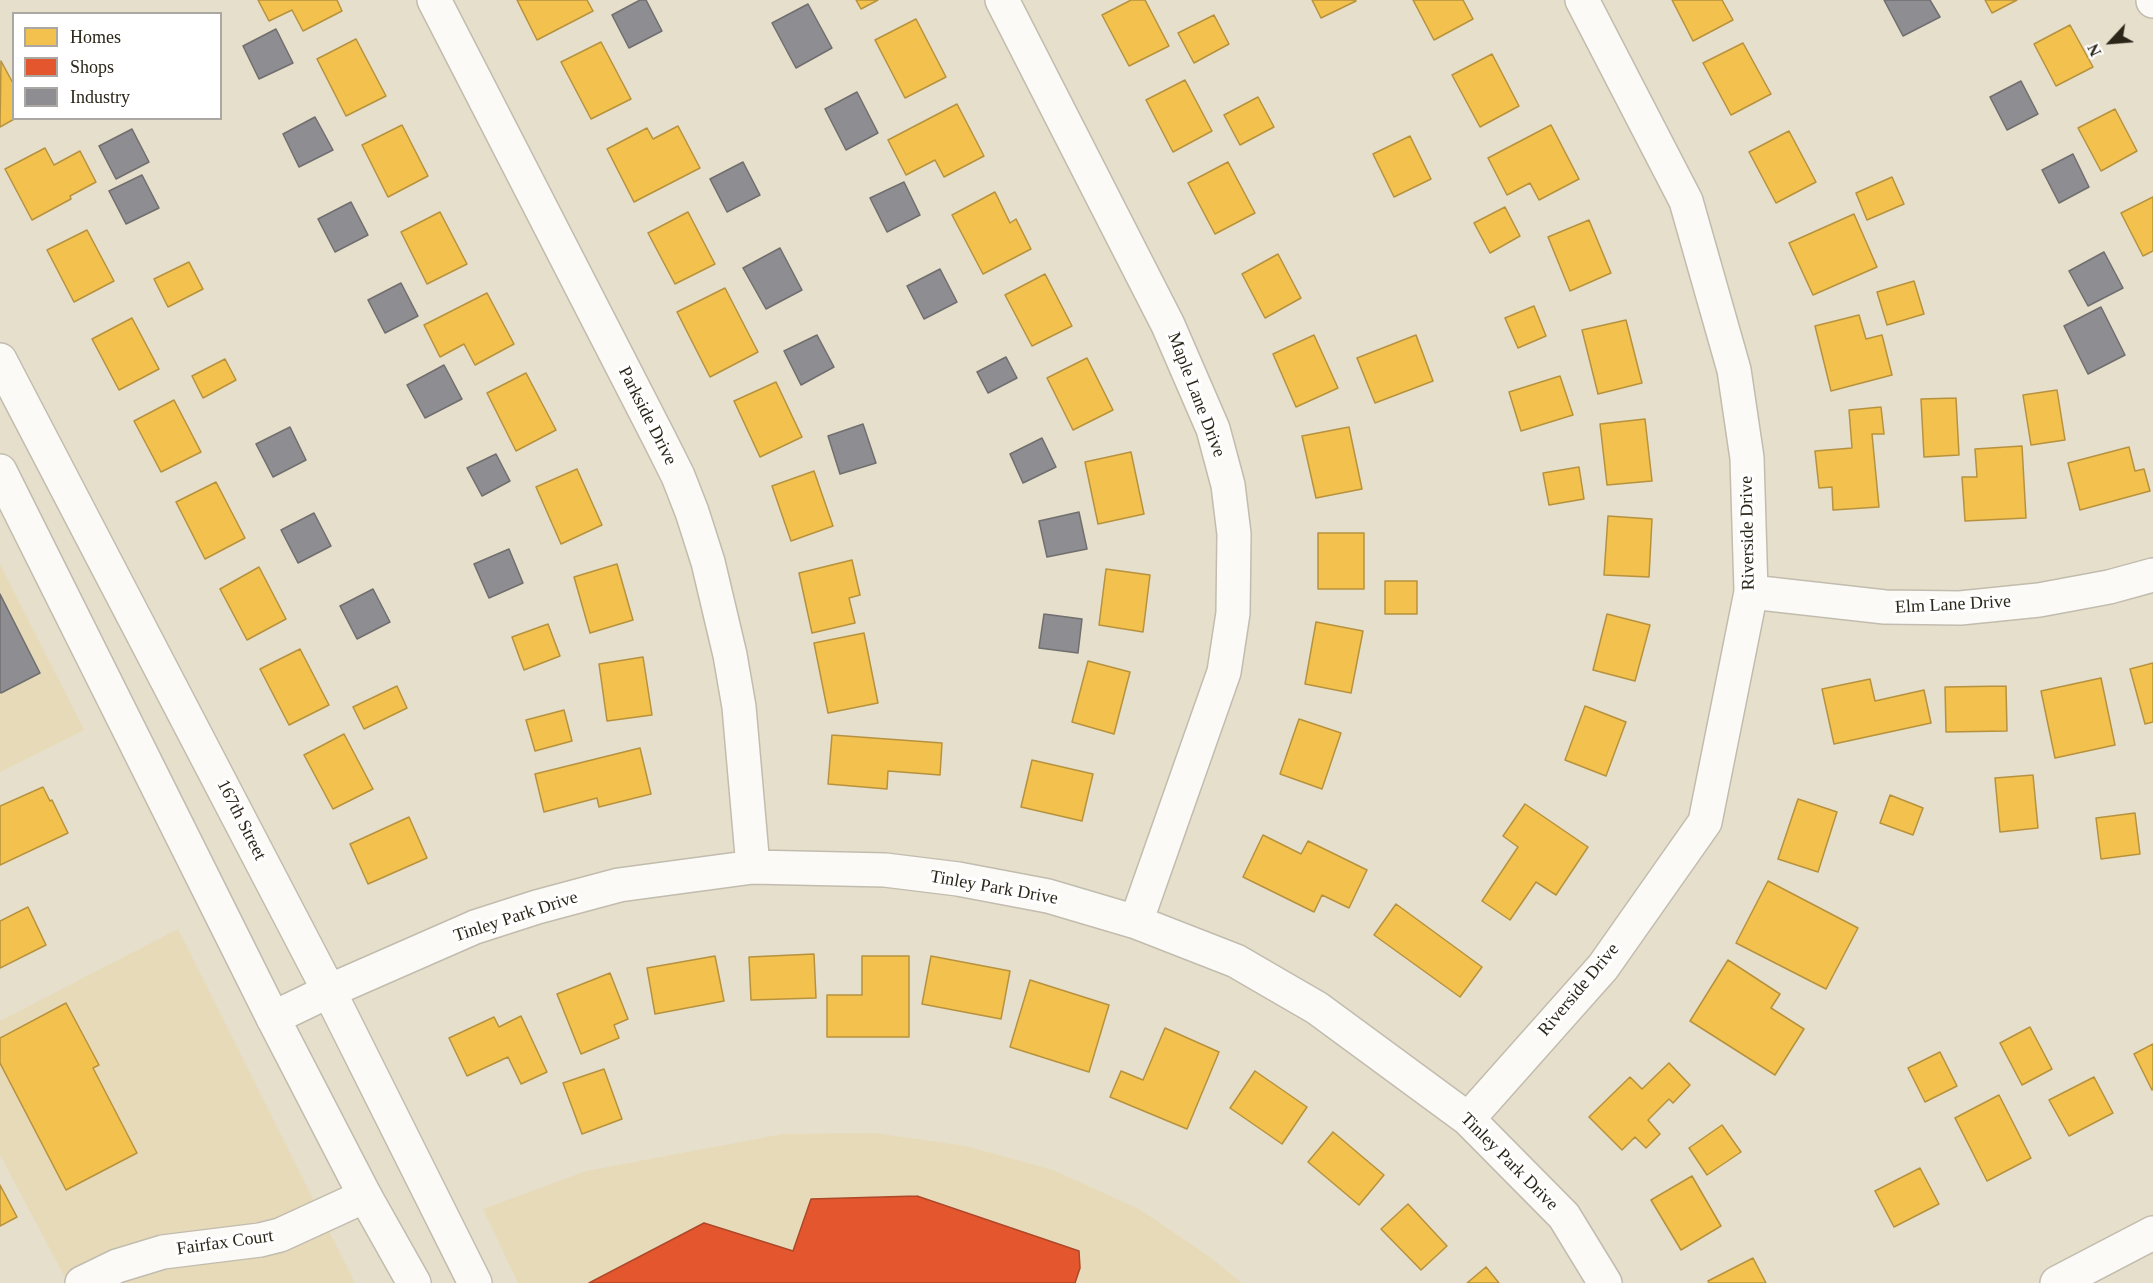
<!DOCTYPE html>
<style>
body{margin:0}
#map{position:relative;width:2153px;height:1283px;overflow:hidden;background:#e6dfcb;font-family:"Times New Roman",serif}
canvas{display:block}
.legend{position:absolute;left:12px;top:12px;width:210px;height:108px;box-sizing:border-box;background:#fff;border:2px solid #aba8a3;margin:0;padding:8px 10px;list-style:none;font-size:18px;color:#2c2619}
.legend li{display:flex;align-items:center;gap:12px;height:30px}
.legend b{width:30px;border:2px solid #aba8a3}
.north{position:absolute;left:2081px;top:12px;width:60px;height:60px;-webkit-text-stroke:4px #fff;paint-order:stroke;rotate:244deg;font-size:16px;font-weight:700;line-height:24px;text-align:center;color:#2c2619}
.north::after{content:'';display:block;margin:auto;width:21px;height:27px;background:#2c2619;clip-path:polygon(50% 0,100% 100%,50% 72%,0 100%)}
</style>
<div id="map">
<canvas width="2153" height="1283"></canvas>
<ul class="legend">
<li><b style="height:16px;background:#f2c14e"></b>Homes</li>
<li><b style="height:16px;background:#e4572e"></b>Shops</li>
<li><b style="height:16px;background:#8d8d92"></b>Industry</li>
</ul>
<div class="north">N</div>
</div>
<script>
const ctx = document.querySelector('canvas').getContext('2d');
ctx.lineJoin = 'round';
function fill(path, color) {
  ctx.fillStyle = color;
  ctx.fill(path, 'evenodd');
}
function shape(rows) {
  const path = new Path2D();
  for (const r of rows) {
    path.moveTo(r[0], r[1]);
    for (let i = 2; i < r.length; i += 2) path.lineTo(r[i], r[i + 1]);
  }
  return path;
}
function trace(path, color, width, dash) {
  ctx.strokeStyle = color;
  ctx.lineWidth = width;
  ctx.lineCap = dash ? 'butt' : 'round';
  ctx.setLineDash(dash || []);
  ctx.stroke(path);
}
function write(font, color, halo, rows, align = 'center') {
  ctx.font = font + ' "Times New Roman",serif';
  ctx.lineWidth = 6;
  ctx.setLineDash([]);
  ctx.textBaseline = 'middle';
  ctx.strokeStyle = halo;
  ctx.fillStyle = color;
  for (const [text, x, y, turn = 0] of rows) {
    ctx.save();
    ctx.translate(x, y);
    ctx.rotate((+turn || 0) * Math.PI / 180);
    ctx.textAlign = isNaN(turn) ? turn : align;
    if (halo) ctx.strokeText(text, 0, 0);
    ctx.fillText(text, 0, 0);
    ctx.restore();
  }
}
fill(shape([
 [0,564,84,730,0,772],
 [178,929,355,1283,68,1283,0,1155,0,1021],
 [874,1133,966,1146,1053,1170,1139,1209,1210,1257,1242,1283,518,1283,483,1209,586,1171,783,1134]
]), '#e7dab9');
const homes = shape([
 [258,0,337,0,342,11,303,31,292,10,269,21,258,0],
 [517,0,587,0,593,11,537,40,517,0],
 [856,0,878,0,861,9,856,0],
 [1131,0,1145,0,1169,46,1129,66,1102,15,1131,0],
 [1312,0,1355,0,1356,1,1321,18,1312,0],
 [1413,0,1463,0,1473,19,1434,40,1413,0],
 [1672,0,1722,0,1733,20,1693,41,1672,0],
 [1985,0,2017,0,1992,13,1985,0],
 [1214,15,1229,44,1194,63,1178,33,1214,15],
 [916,19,946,77,905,98,875,40,916,19],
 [2070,25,2093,67,2056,86,2034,44,2070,25],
 [356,39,386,96,346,116,317,59,356,39],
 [601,42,631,99,591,119,561,62,601,42],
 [1743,43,1771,94,1731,115,1703,63,1743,43],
 [1492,54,1519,106,1480,127,1452,75,1492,54],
 [1,61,14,85,14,118,16,118,0,127,1,61],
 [1185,80,1212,131,1173,152,1146,100,1185,80],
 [1258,97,1274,127,1240,145,1224,115,1258,97],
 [957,104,984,156,944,177,935,160,906,175,888,140,957,104],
 [2115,109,2137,151,2101,171,2078,128,2115,109],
 [402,125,428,176,388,197,362,145,402,125],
 [1551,125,1579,179,1539,200,1530,183,1507,195,1488,158,1551,125],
 [678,126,700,168,634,202,607,149,647,128,653,139,678,126],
 [1789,131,1816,182,1776,203,1749,152,1789,131],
 [1410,136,1431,179,1394,197,1373,154,1410,136],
 [45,148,54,165,80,151,96,182,70,196,71,199,32,220,5,169,45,148],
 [1228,162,1255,213,1215,234,1188,183,1228,162],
 [1892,177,1904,204,1867,220,1856,193,1892,177],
 [995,192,1010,223,1016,219,1031,249,983,274,952,215,995,192],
 [2153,197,2153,251,2143,256,2121,213,2153,197],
 [1505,207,1520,236,1490,253,1474,223,1505,207],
 [440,212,467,264,427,284,401,232,440,212],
 [688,212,715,264,675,284,648,233,688,212],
 [1854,214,1877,267,1813,295,1789,243,1854,214],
 [1589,220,1611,273,1570,291,1548,237,1589,220],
 [87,230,114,281,74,302,47,250,87,230],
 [1278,254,1301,298,1265,318,1242,274,1278,254],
 [189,262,203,289,168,307,154,279,189,262],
 [1045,274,1072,326,1032,346,1005,295,1045,274],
 [1914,281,1924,314,1887,325,1877,292,1914,281],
 [725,288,758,352,710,377,677,312,725,288],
 [487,293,514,344,475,365,464,344,440,357,424,325,487,293],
 [1534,306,1546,336,1518,348,1505,318,1534,306],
 [1859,315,1866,339,1882,335,1892,375,1831,391,1815,326,1859,315],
 [132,318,159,369,119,390,92,339,132,318],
 [1626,320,1642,383,1598,394,1582,330,1626,320],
 [1314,335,1338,388,1296,407,1273,354,1314,335],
 [1416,335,1433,381,1375,403,1357,358,1416,335],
 [1087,358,1113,410,1073,430,1047,378,1087,358],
 [225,359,236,380,203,398,192,376,225,359],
 [526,373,556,430,516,451,487,393,526,373],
 [1560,376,1573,415,1521,431,1509,392,1560,376],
 [776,382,802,437,760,457,734,401,776,382],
 [2057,390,2065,440,2031,445,2023,395,2057,390],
 [1956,398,1959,455,1924,457,1921,399,1956,398],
 [174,400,201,452,161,472,134,421,174,400],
 [1881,407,1884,434,1872,434,1879,507,1833,510,1832,487,1819,488,1815,451,1852,448,1849,410,1881,407],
 [1645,419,1652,481,1607,485,1600,424,1645,419],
 [1349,427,1362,489,1316,498,1302,436,1349,427],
 [2022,446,2026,518,1965,521,1962,477,1977,477,1975,449,2022,446],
 [2129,447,2135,471,2144,469,2150,491,2080,510,2068,463,2129,447],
 [1131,452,1144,514,1098,524,1085,462,1131,452],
 [1579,467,1584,499,1549,505,1543,473,1579,467],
 [577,469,602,525,561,544,536,487,577,469],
 [814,471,833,526,791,541,772,486,814,471],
 [216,482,245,538,205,559,176,502,216,482],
 [1608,516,1652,519,1649,577,1604,575,1608,516],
 [1318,533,1364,533,1364,589,1318,589,1318,533],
 [852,560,860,595,849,598,855,623,812,633,799,573,852,560],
 [617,564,633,620,590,633,574,577,617,564],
 [259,567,286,619,247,640,220,589,259,567],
 [1106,569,1150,575,1143,632,1099,625,1106,569],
 [1385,581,1417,581,1417,614,1385,614,1385,581],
 [1607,614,1650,625,1635,681,1593,670,1607,614],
 [1316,622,1363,631,1351,693,1305,684,1316,622],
 [548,624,560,656,524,670,512,637,548,624],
 [864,633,878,703,828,713,814,643,864,633],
 [300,649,329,705,289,725,260,669,300,649],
 [643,657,652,715,607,721,599,664,643,657],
 [1088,661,1130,672,1114,734,1072,722,1088,661],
 [2153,663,2153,722,2145,724,2130,669,2153,663],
 [2101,678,2115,745,2055,758,2041,691,2101,678],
 [1870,679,1875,701,1924,690,1931,723,1834,744,1822,689,1870,679],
 [397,686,407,708,364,729,353,707,397,686],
 [2006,686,2007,731,1946,732,1945,687,2006,686],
 [1585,706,1626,722,1606,776,1565,760,1585,706],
 [564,710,572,741,535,751,526,720,564,710],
 [1299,719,1341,733,1322,789,1280,774,1299,719],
 [344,734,373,789,333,809,304,755,344,734],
 [832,735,942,743,940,775,888,771,887,789,828,784,832,735],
 [640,748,651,794,599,807,597,798,544,812,535,774,640,748],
 [1032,760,1093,774,1082,821,1021,807,1032,760],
 [2033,775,2038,828,2000,832,1995,778,2033,775],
 [43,787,50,801,52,800,68,833,0,865,0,806,43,787],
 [1890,795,1923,808,1913,835,1880,823,1890,795],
 [1798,799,1837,812,1818,872,1778,859,1798,799],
 [1525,804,1588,847,1556,895,1536,882,1510,920,1482,901,1518,847,1503,836,1525,804],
 [2135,813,2140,854,2101,859,2096,818,2135,813],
 [409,817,427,858,368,884,350,844,409,817],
 [1263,835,1301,854,1308,841,1367,870,1349,908,1322,895,1314,912,1243,877,1263,835],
 [1768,881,1858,928,1826,989,1736,943,1768,881],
 [1396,904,1482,967,1460,997,1374,935,1396,904],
 [28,907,46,945,0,968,0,921,28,907],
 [814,954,816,998,751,1000,749,957,814,954],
 [715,956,724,1001,655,1014,647,968,715,956],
 [862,956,909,956,909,1037,827,1037,827,995,862,995,862,956],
 [931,956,1010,971,1001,1019,922,1004,931,956],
 [1728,960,1780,994,1771,1008,1804,1029,1775,1075,1690,1021,1728,960],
 [610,973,628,1019,614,1025,619,1038,581,1054,557,994,610,973],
 [1030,980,1109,1005,1089,1072,1010,1047,1030,980],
 [66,1003,99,1065,93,1068,137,1153,66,1190,0,1063,0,1038,66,1003],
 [521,1016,547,1072,521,1084,508,1057,467,1076,449,1038,494,1017,499,1027,521,1016],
 [2030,1027,2052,1069,2022,1085,2000,1043,2030,1027],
 [1165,1028,1219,1052,1187,1129,1110,1097,1121,1071,1143,1080,1165,1028],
 [2153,1044,2153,1089,2152,1090,2134,1054,2153,1044],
 [1940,1052,1957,1086,1925,1102,1908,1068,1940,1052],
 [1669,1063,1690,1085,1673,1103,1669,1099,1648,1120,1660,1134,1646,1148,1635,1137,1622,1150,1589,1117,1630,1077,1642,1089,1669,1063],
 [604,1069,622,1119,582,1134,563,1083,604,1069],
 [1255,1071,1307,1107,1282,1144,1230,1108,1255,1071],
 [2094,1077,2113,1113,2069,1136,2049,1100,2094,1077],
 [1999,1095,2031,1158,1987,1181,1955,1118,1999,1095],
 [1722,1125,1741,1152,1707,1175,1689,1148,1722,1125],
 [1333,1132,1384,1175,1359,1205,1308,1162,1333,1132],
 [1920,1168,1939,1204,1894,1227,1875,1191,1920,1168],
 [1692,1176,1721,1226,1681,1250,1651,1200,1692,1176],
 [0,1185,17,1217,0,1226,0,1185],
 [1408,1204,1447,1246,1421,1270,1381,1229,1408,1204],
 [1753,1258,1766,1283,1709,1283,1708,1281,1753,1258],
 [1486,1267,1499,1283,1467,1283,1486,1267]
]);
fill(homes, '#f2c14e');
trace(homes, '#b7923e', 1.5);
const shops = shape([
 [917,1196,1079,1251,1080,1268,1075,1283,589,1283,704,1223,793,1251,811,1199,917,1196]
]);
fill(shops, '#e4572e');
trace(shops, '#ad4828', 1.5);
const industry = shape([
 [640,0,646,0,662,31,629,48,612,15,640,0],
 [1884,0,1930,0,1940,17,1903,36,1884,0],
 [808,4,832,48,796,68,772,23,808,4],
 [276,29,293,63,259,79,243,46,276,29],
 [2021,81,2038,114,2007,130,1990,97,2021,81],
 [857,92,878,133,846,150,825,109,857,92],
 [315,117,333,150,299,167,283,134,315,117],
 [132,129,149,162,116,179,99,146,132,129],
 [2073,154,2089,187,2059,203,2042,170,2073,154],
 [743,162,760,195,727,212,710,179,743,162],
 [142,175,159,208,126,224,109,191,142,175],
 [904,182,920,215,887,232,870,198,904,182],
 [351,202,368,235,335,252,318,219,351,202],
 [780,248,802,290,766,309,743,268,780,248],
 [2104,252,2123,288,2088,306,2069,271,2104,252],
 [940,269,957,302,924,319,907,286,940,269],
 [401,283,418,316,385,333,368,300,401,283],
 [2101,307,2125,355,2088,374,2064,326,2101,307],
 [817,335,834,367,801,385,784,351,817,335],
 [1006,357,1017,378,988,393,977,372,1006,357],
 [444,365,462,399,425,418,407,385,444,365],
 [863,424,876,463,840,474,828,436,863,424],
 [290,427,306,460,273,477,256,444,290,427],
 [1042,438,1056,467,1023,483,1010,454,1042,438],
 [496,454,510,481,482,496,467,468,496,454],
 [1079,512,1087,549,1047,557,1039,521,1079,512],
 [314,513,331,546,298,563,281,530,314,513],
 [509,549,523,583,489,598,474,564,509,549],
 [373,589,390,622,357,639,340,606,373,589],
 [0,594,40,673,1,693,0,692,0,594],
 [1044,614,1082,619,1078,653,1039,648,1044,614]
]);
fill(industry, '#8d8d92');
trace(industry, '#706e6e', 1.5);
const minor = shape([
 [434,0,659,438,678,476,692,512,708,562,730,655,739,707,753,867],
 [1002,0,1168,325,1213,429,1228,485,1234,534,1233,613,1224,672,1136,922],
 [2153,0,2153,1],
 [1751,592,1885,607,1960,608,2039,600,2109,587,2153,575],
 [273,1018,329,991,475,927,537,907,619,885,753,867,885,870,958,879,1048,896,1136,922,1236,961,1317,1008,1468,1119,1564,1216,1605,1283],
 [1468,1119,1603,967,1705,822,1751,592,1747,458,1734,370,1686,201,1582,0],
 [82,1283,117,1266,163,1252,260,1240,280,1235,365,1196],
 [2057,1283,2153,1233]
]);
const major = shape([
 [0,360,329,991,475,1283],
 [0,471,273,1018,365,1196,414,1283]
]);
trace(minor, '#c2bcae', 36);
trace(major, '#c2bcae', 36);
trace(minor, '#fbfaf7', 33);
trace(major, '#fbfaf7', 33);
write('18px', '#2c2619', '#fff', [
 ["Maple Lane Drive",1196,395,69],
 ["Parkside Drive",647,416,63],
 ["Riverside Drive",1748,533,-91],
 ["Elm Lane Drive",1953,605,-3],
 ["167th Street",241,820,63],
 ["Tinley Park Drive",994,888,10],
 ["Tinley Park Drive",516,917,-18],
 ["Riverside Drive",1579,990,-50],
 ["Tinley Park Drive",1509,1162,45],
 ["Fairfax Court",225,1243,-8]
]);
</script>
